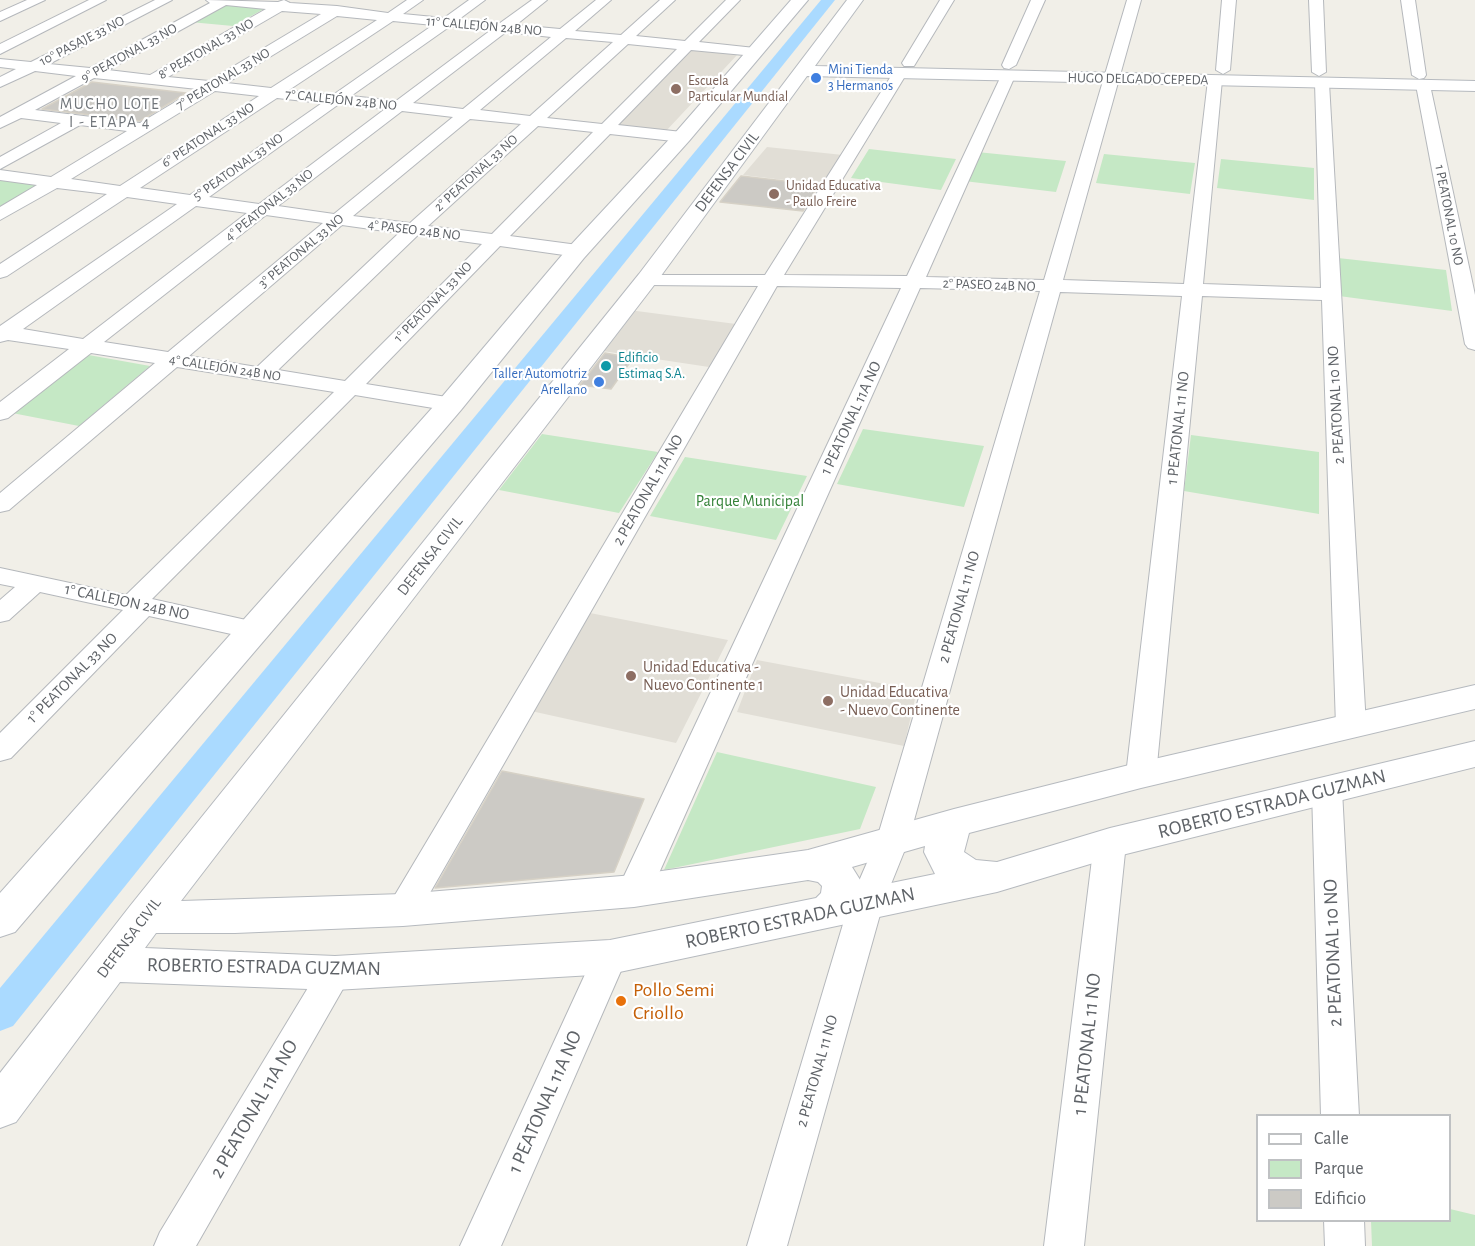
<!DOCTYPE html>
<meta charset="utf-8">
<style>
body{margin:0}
#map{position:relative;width:1475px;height:1246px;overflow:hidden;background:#f1efe8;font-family:"Alegreya Sans",sans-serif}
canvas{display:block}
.legend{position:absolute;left:1256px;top:1114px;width:195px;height:108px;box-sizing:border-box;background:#fff;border:2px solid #bfc1c3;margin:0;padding:8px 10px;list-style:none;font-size:18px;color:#5f6368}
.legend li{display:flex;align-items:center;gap:12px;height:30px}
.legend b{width:30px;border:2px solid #bfc1c3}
</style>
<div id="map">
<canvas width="1475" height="1246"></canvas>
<ul class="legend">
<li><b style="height:8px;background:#fff"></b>Calle</li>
<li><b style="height:16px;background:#c5e8c5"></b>Parque</li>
<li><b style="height:16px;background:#cccac5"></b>Edificio</li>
</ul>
</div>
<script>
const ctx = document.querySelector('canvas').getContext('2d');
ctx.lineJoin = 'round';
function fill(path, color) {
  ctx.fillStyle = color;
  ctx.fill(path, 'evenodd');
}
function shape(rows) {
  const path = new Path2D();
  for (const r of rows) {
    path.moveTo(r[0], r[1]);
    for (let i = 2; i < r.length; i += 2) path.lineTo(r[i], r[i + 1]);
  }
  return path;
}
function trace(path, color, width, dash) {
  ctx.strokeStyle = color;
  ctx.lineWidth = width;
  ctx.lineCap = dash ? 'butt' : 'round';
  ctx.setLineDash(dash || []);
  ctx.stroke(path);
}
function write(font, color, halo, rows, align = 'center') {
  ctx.font = font + ' "Alegreya Sans",sans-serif';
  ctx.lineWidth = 4.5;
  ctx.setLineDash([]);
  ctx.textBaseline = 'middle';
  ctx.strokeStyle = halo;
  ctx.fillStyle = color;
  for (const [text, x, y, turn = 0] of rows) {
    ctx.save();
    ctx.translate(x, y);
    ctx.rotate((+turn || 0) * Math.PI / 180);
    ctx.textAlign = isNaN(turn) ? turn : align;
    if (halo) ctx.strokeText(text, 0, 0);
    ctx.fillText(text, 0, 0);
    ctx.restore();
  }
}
fill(shape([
 [687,49,738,54,666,131,611,125],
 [767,147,843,155,826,185,743,175],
 [629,310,736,324,709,367,596,350],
 [590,613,728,640,676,743,531,711],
 [757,660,917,690,904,746,737,712]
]), '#e1ded6');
fill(shape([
 [221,4,264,9,233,26,190,22],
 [869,149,956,159,941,190,851,178],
 [977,152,1066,161,1056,192,964,181],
 [1104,154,1195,163,1190,194,1096,183],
 [1221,159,1314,168,1314,200,1217,188],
 [0,179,39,185,0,209],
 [1338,258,1446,270,1452,311,1339,296],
 [83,354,150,366,79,426,7,412],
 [863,429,984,446,964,507,837,484],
 [542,434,658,452,619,513,499,490],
 [1191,435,1319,452,1319,514,1184,491],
 [685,457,807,476,776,540,650,516],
 [717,752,876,787,860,829,664,870],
 [1450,1209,1475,1215,1475,1246,1372,1246,1371,1221,1450,1220]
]), '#c5e8c5');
fill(shape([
 [821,0,835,0,13,1026,0,1031,0,988,821,0]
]), '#aadaff');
const building = shape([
 [92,82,186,93,140,121,42,109,92,82],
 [741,176,819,185,803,211,720,202,741,176],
 [605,353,633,358,611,389,580,385,605,353],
 [502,771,644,799,614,872,435,888,502,771]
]);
fill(building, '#cccac5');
trace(building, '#d6d1c6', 1.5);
const street = shape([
 [27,0,45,0,0,21,0,12,27,0],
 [89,0,106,0,0,54,0,44,89,0],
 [155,0,172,0,49,64,90,68,210,3,206,0,278,2,284,0,290,3,337,6,388,13,407,0,423,0,403,14,444,18,469,0,485,0,458,20,461,23,459,26,449,27,351,96,396,101,491,30,488,27,490,24,500,23,532,0,547,0,516,25,560,29,596,0,611,0,575,31,621,35,660,0,675,0,636,36,685,41,726,0,740,0,699,42,755,48,762,52,755,56,691,50,618,125,682,132,688,134,690,137,688,140,682,142,610,134,510,236,578,245,585,247,587,251,585,255,578,257,500,246,366,384,459,399,462,404,459,409,451,411,355,395,152,599,264,624,268,630,264,636,254,639,149,616,11,758,0,761,0,733,123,610,40,592,9,620,0,622,0,600,15,587,0,584,0,568,126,595,334,392,177,367,9,510,0,512,0,493,155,363,91,353,8,418,0,420,0,402,69,349,8,340,0,342,0,326,177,204,127,197,7,276,0,278,0,264,107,194,57,188,0,220,0,207,37,185,0,180,0,170,51,177,127,131,80,125,0,169,0,157,61,123,21,118,0,128,0,117,76,76,35,71,0,87,0,77,16,69,0,67,0,59,31,62,155,0],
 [226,5,266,9,150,75,108,70,226,5],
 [282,11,321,14,209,81,168,77,282,11],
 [337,16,377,20,271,88,227,83,337,16],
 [393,21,433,25,333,95,289,90,393,21],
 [506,32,551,37,463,109,413,103,506,32],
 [566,38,613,42,530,116,480,110,566,38],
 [628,44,677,49,602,124,547,118,628,44],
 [94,78,152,84,197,89,140,123,35,110,94,78],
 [215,91,259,96,120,186,71,179,215,91],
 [277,98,322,103,190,195,140,188,277,98],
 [339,104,385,109,259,204,209,197,339,104],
 [402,111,453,117,334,214,278,206,402,111],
 [470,119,521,124,410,223,353,216,470,119],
 [538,126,593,132,492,234,428,226,538,126],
 [196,206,247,213,83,339,23,329,196,206],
 [266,215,323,223,168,352,104,342,266,215],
 [342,225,399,233,257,367,189,356,342,225],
 [418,235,482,244,345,381,278,370,418,235],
 [940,0,954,0,914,66,904,66,902,63,940,0],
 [1031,0,1045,0,1016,65,1009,69,1004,68,1002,65,1031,0],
 [1127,0,1141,0,1063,280,1184,284,1208,80,1215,76,1222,80,1203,284,1321,288,1315,83,1322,79,1329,83,1366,726,1361,733,1351,736,1341,733,1336,726,1322,300,1202,296,1156,775,1152,783,1141,786,1130,783,1126,775,1182,296,1060,292,908,842,883,904,787,1246,747,1246,849,904,876,842,1040,291,920,288,651,891,646,900,634,904,622,900,617,891,901,288,777,286,415,919,403,923,391,919,386,910,758,286,647,285,640,283,637,279,640,275,765,275,893,73,900,69,907,73,784,275,907,276,1001,76,1008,72,1015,76,926,277,1044,280,1127,0],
 [1222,0,1236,0,1230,70,1223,74,1216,70,1222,0],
 [1309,0,1323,0,1326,72,1319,76,1312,72,1309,0],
 [1401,0,1415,0,1426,75,1424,78,1419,79,1412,75,1401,0],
 [1423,81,1430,85,1475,295,1475,350,1468,348,1465,344,1416,85,1423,81],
 [1327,779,1338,782,1342,790,1359,1116,1321,1116,1312,790,1316,782,1327,779],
 [1110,831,1121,835,1126,843,1084,1246,1044,1246,1094,843,1099,835,1110,831],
 [610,943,622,947,627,957,501,1246,460,1246,593,957,598,947,610,943],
 [335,959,347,963,352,973,196,1246,154,1246,160,1232,323,963,335,959],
 [1324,1220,1364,1220,1365,1246,1325,1246,1324,1220]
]);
const secondary = shape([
 [791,0,808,0,689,141,584,258,461,410,15,932,0,937,0,893,441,398,568,248,675,133,791,0],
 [847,0,863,0,815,66,1475,81,1475,91,807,76,655,284,181,901,403,894,634,875,808,850,954,809,1141,762,1475,685,1475,709,1141,788,969,833,964,852,976,860,997,862,1110,828,1475,741,1475,767,1110,858,997,892,610,974,335,990,120,982,16,1122,0,1128,0,1073,130,906,639,274,847,0],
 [925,846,924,852,935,874,862,889,862,883,852,867,925,846],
 [808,880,818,882,822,886,821,893,816,898,610,940,335,956,145,948,156,933,235,933,403,926,634,907,808,880]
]);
trace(street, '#b5b8bc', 2);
trace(secondary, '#b6babf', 2);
fill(street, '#fff');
fill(secondary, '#fff');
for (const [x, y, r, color] of [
 [816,78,6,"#3f7fe0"],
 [676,89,6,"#8d6e63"],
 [774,194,6,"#8d6e63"],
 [606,366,6,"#0f9aa8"],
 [599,382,6,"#3f7fe0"],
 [631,676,6,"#8d6e63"],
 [828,701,6,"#8d6e63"],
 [621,1001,6,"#e8710a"]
]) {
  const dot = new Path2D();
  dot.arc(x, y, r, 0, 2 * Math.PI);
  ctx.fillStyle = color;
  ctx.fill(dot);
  trace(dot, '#fff', 2);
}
write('14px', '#5f6368', '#fff', [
 ["11° CALLEJÓN 24B NO",484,26,5],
 ["10° PASAJE 33 NO",82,41,-27],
 ["8° PEATONAL 33 NO",206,49,-30],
 ["9° PEATONAL 33 NO",129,53,-29],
 ["7° PEATONAL 33 NO",223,79,-31],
 ["HUGO DELGADO CEPEDA",1138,79,1],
 ["7° CALLEJÓN 24B NO",341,100,6],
 ["6° PEATONAL 33 NO",208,135,-33],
 ["5° PEATONAL 33 NO",238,167,-35],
 ["2° PEATONAL 33 NO",476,173,-42],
 ["4° PEATONAL 33 NO",269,205,-38],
 ["1 PEATONAL 10 NO",1449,215,79],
 ["4° PASEO 24B NO",414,230,7],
 ["3° PEATONAL 33 NO",301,251,-40],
 ["2° PASEO 24B NO",989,285,2],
 ["1° PEATONAL 33 NO",433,302,-46],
 ["4° CALLEJÓN 24B NO",225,368,9]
]);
write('14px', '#366cbe', '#fff', [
 ["Mini Tienda",828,70],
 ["3 Hermanos",828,86],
 ["Taller Automotriz",587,374,"right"],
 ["Arellano",587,390,"right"]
], 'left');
write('14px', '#785e54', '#fff', [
 ["Escuela",688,81],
 ["Particular Mundial",688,97],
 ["Unidad Educativa",786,186],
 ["- Paulo Freire",786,202]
], 'left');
write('14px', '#0d838f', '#fff', [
 ["Edificio",618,358],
 ["Estimaq S.A.",618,374]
], 'left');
ctx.letterSpacing = '1.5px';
write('16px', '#70757a', '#fff', [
 ["MUCHO LOTE",110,104],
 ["I - ETAPA 4",110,122]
]);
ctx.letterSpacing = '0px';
write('16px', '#5f6368', '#fff', [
 ["DEFENSA CIVIL",727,172,-53],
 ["2 PEATONAL 10 NO",1336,405,-93],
 ["1 PEATONAL 11A NO",851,418,-65],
 ["1 PEATONAL 11 NO",1178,428,-84],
 ["2 PEATONAL 11A NO",648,490,-60],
 ["DEFENSA CIVIL",430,556,-52],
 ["1° CALLEJON 24B NO",127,602,12],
 ["2 PEATONAL 11 NO",959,607,-74],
 ["1° PEATONAL 33 NO",72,678,-45],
 ["DEFENSA CIVIL",129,938,-53],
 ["2 PEATONAL 11 NO",817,1071,-74]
]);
write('16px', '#348238', '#fff', [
 ["Parque Municipal",750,501]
]);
write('16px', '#785e54', '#fff', [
 ["Unidad Educativa -",643,667],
 ["Nuevo Continente 1",643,685],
 ["Unidad Educativa",840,692],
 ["- Nuevo Continente",840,710]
], 'left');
write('20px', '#5f6368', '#fff', [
 ["ROBERTO ESTRADA GUZMAN",1272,804,-14],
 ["ROBERTO ESTRADA GUZMAN",800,918,-12],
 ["2 PEATONAL 10 NO",1333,953,-92],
 ["ROBERTO ESTRADA GUZMAN",264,967,1],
 ["1 PEATONAL 11 NO",1087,1044,-84],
 ["1 PEATONAL 11A NO",545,1102,-66],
 ["2 PEATONAL 11A NO",254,1109,-60]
]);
write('20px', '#c56008', '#fff', [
 ["Pollo Semi",633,990],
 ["Criollo",633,1013]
], 'left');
</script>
